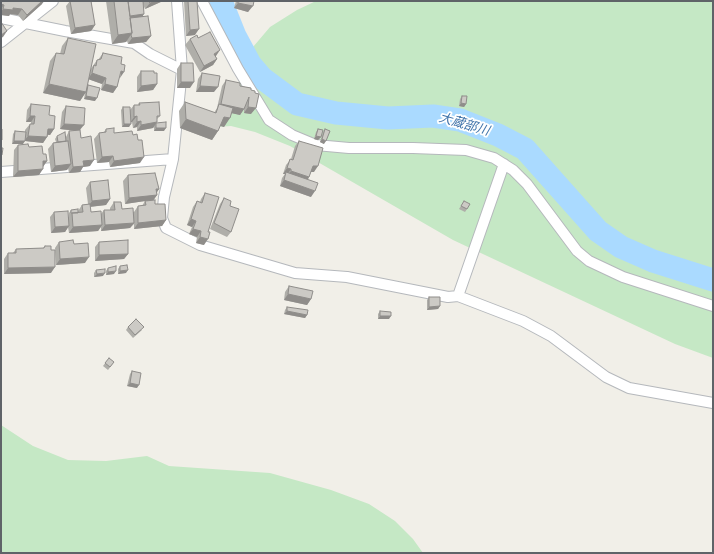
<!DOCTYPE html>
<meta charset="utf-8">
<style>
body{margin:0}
#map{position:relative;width:714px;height:554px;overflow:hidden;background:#f1efe8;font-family:"Titillium Web",sans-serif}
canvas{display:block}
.frame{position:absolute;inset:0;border:2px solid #5f6368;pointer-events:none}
</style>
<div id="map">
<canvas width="714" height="554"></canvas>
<div class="frame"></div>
</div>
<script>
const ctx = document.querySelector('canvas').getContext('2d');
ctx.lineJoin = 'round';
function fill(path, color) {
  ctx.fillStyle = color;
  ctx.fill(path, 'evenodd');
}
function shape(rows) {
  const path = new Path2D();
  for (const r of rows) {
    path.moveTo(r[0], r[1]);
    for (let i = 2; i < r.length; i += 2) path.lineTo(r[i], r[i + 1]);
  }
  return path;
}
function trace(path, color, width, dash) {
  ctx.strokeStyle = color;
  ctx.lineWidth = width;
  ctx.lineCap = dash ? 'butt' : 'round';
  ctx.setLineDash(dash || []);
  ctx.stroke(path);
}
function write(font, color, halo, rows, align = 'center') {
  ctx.font = font + ' "Titillium Web","Noto Sans JP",sans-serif';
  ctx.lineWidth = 3.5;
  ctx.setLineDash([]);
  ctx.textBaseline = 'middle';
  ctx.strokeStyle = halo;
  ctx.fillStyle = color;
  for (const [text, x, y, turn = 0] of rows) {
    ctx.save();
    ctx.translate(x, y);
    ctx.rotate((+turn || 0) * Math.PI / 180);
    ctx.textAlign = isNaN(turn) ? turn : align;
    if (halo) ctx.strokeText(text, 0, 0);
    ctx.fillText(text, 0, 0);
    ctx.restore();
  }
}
fill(shape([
 [316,1,713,1,713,358,675,344,453,240,290,146,255,132,231,126,216,127,244,72,253,47,270,27,297,10],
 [1,425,33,446,68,460,106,461,147,456,169,466,270,473,331,490,369,504,395,521,413,539,423,553,1,553]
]), '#c5e8c5');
trace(shape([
 [221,1,235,36,250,64,262,78,297,104,336,113,388,118,433,116,460,120,498,135,525,149,598,231,621,247,653,261,713,280]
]), '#aadaff', 23);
const street = shape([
 [177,1,182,70,173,159,164,197,162,218,166,228,200,245,295,273,347,277,448,297,458,296,523,321,551,336,606,377,629,388,713,403],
 [202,1,238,69,269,120,292,135,316,145,349,148,413,148,466,150,494,158,513,170,527,184,577,251,589,261,623,277,713,306],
 [1,18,65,31,134,43,150,54,182,70],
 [1,42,53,1],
 [1,172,173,159],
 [458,296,504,164]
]);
trace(street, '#b5b8bc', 12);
trace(street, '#fff', 10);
fill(shape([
 [1,1,42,4,23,21,18,15,10,14,9,16,1,15],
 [70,1,91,1,95,25,91,31,71,34,66,6],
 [106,1,163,1,145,9,143,4,143,16,151,36,146,42,128,44,127,41,126,42,112,44],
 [184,1,197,1,195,35,186,36],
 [236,1,254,1,248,12,234,8],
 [68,38,90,70,97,60,98,60,103,53,121,64,119,78,117,87,113,93,101,90,102,84,88,79,87,87,88,85,95,101,84,99,85,93,80,101,43,93,50,61,56,53,60,54,62,46],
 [198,38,216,56,216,57,217,59,213,65,200,72,185,45,190,39],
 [181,63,190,88,177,88,177,69],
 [141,71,154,73,157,84,153,90,137,92,137,77],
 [202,73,214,92,196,92,198,79],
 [226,80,240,86,251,88,251,114,244,113,244,109,240,115,232,113,224,127,220,126,218,131,212,140,180,128,179,111,185,102,214,113,217,108,222,86],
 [462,96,466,104,464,107,459,106,460,99],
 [139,103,160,116,157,119,156,123,164,131,154,131,154,127,153,128,137,131,137,127,133,128,132,122,131,122,129,127,122,127,121,110,123,107,130,110,134,105,138,105],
 [31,104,49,115,54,129,50,135,48,135,47,137,43,143,25,141,12,144,13,134,15,131,25,132,25,130,30,124,31,124,31,122,26,122,27,110],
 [66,106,80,131,81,138,90,166,83,167,80,172,69,173,68,168,67,170,51,172,48,149,53,143,56,142,55,139,57,136,66,137,69,131,75,131,60,129,62,112],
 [106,129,114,133,133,135,140,163,110,167,109,162,97,163,94,139,99,133,104,132],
 [318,129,321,137,318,140,314,139,316,132],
 [325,129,324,144,320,142,323,132],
 [299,141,314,172,311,172,309,177,308,180,311,197,280,186,282,178,285,174,283,174,286,165,291,159,295,146],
 [18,145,29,147,43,154,47,161,43,166,39,175,13,177,14,150],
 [128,175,159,189,157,192,157,195,153,200,155,204,166,220,162,226,134,229,134,224,130,228,101,231,101,227,98,231,69,233,68,227,65,232,51,233,50,217,54,212,69,217,69,213,71,210,78,211,82,205,88,204,86,188,90,182,110,199,106,205,90,207,91,212,101,214,104,210,110,210,110,208,114,202,122,209,134,212,138,206,142,206,145,201,125,204,123,181],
 [205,193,204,245,196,243,197,237,189,234,192,227,187,225,193,207,197,201,200,202,201,199],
 [224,198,230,206,231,232,227,237,210,229,220,204],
 [464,201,467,209,465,212,459,209],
 [59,242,74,244,85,263,56,265,55,248],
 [99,242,128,254,124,259,95,261,95,247],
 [45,246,51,273,4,274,4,259,8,253,13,253,16,249,43,248],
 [120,266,126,273,118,274,118,269],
 [108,268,114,274,106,275,106,271],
 [96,270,103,276,94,277,94,273],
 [289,286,311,299,307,305,284,300,285,292],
 [429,297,440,306,438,309,427,310,427,300],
 [287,307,307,315,305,318,284,314,285,310],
 [380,311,389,319,378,319,378,314],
 [128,327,142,330,133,338,126,330],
 [109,358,114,362,108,370,103,366],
 [132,371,137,388,127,386,130,374]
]), '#afaea9');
fill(shape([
 [42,1,44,1,42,4,23,21,27,15],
 [155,1,163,1,145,9,150,3],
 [238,3,253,6,248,12,234,8],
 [1,4,4,5,1,9],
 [13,8,22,9,18,15,10,14,9,16,1,15,1,12,3,9],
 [144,14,140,20,129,22,129,16],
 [95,25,91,31,71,34,75,28],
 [199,29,195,35,186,36,190,30],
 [7,31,3,37,1,38,1,35],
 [132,33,126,42,112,44,118,35],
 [151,36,146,42,128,44,132,38],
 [220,50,216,56,210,60,214,54],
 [217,59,213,65,200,72,204,66],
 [121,71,124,72,120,78],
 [92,73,106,78,102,84,88,79],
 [181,82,194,82,190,88,177,88],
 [49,84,86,92,80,101,43,93],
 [105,84,117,87,113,93,101,90],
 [157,84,153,90,137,92,141,86],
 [200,86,218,87,214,92,196,92],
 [86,96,97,98,95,101,84,99],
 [461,103,466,104,464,107,459,106],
 [221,104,244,109,240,115,217,110],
 [248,107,256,108,251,114,244,113],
 [30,116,35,116,31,122,26,122],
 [137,116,132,122,130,123,134,117],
 [224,117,230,118,224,127,218,125],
 [186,119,218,131,212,140,180,128],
 [141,121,137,127,133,128,137,122],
 [157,122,153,128,137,131,141,125],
 [64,124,84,125,79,131,60,129],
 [124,124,131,124,129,127,122,127],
 [156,128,166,128,164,131,154,131],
 [48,129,54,129,50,135,44,134],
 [28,136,47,137,43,143,25,141,23,144,12,144,14,141,24,141],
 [316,136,321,137,318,140,314,139],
 [322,139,326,141,324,144,320,142],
 [113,156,109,162,97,163,102,157],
 [144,157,140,163,110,167,114,161],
 [94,160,90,166,83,167,80,172,69,173,73,167,83,161],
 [43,161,47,161,43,167],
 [71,164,67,170,51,172,55,166],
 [313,166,318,166,314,172,309,172],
 [287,168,291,169,287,175,286,172,285,174,283,174],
 [43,169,39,175,13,177,18,171],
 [291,171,309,177,305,183,286,177],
 [284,180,315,191,311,197,280,186],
 [156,189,159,189,155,195,157,195,153,201,145,201,125,204,129,198],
 [110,199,106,205,88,207,92,201],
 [191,219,196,221,192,227,187,225],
 [166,220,162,226,134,229,138,223],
 [134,223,130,228,101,231,105,225],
 [102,225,98,231,69,233,73,227],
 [69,226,65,232,51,233,55,227],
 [193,229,201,231,197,237,189,234],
 [200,237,208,239,204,245,196,243],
 [128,254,124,259,95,261,99,255],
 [89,257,85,263,56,265,60,259],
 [55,267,51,273,4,274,8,268],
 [128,270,126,273,118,274,120,271],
 [116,271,114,274,106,275,108,272],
 [105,273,103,276,94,277,97,274],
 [288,294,311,299,307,305,284,300],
 [440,306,438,309,427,310,429,307],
 [287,311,307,315,305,318,284,314],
 [380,316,391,316,389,319,378,319],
 [130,383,139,385,137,388,127,386]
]), '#8f8d8a');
const building = shape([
 [1,1,42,1,27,15,22,9,13,8,13,10,3,9,4,5,1,4,1,1],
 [70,1,91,1,95,25,75,28,70,1],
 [114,1,128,1,132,33,118,35,114,1],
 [128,1,143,1,144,14,130,16,128,1],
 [148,1,155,1,150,3,148,1],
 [188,1,197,1,199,29,190,30,188,1],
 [238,1,254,1,253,6,238,3,238,1],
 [148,16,151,36,132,38,131,35,132,33,130,18,148,16],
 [1,22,7,31,1,35,1,22],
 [210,32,220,50,214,54,217,59,204,66,190,39,197,35,198,38,210,32],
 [68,38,96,44,86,92,49,84,56,53,64,54,68,38],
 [103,53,122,57,121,64,125,65,124,72,121,71,117,87,105,84,106,78,92,73,94,65,96,66,97,60,101,59,103,53],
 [181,63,193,63,194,82,181,82,181,63],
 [141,71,154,71,154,73,157,73,157,84,141,86,141,71],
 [202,73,220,76,218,87,200,86,202,73],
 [226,80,240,83,240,86,251,88,251,90,255,91,255,93,259,94,256,108,248,107,249,97,244,109,221,104,226,80],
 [88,85,100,88,97,98,86,96,88,85],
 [462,96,467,96,466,104,461,103,462,96],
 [159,102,160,116,157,116,157,122,141,125,141,121,137,122,137,116,134,117,134,105,140,105,139,103,159,102],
 [185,102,216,113,219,104,233,108,230,118,224,117,218,131,186,119,185,102],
 [31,104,50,106,49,115,55,116,54,129,48,129,47,137,28,136,30,124,34,124,35,116,30,116,31,104],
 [66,106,85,108,84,125,64,124,66,106],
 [123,107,130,107,131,124,124,124,123,107],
 [166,122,166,128,156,128,156,123,166,122],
 [114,128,114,133,132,131,133,135,137,134,138,140,142,140,144,157,114,161,113,156,102,157,99,133,106,132,106,129,114,128],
 [1,129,2,129,2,140,1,140,1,129],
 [318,129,323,130,321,137,316,136,318,129],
 [325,129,330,131,326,141,322,139,325,129],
 [80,130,81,138,91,136,94,160,83,161,84,166,73,167,69,131,80,130],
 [15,131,26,132,25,141,14,141,15,131],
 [65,132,66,141,58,142,57,136,65,132],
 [68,141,71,164,55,166,53,143,68,141],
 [299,141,323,148,318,166,313,166,309,177,291,171,291,169,287,168,290,159,293,160,299,141],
 [28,144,29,147,42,146,43,154,46,154,47,161,43,161,43,169,18,171,18,145,28,144],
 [1,148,3,148,2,155,1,155,1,148],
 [286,172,318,183,315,191,284,180,286,172],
 [155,173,159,189,156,189,157,195,129,198,128,175,155,173],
 [108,180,110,199,92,201,90,182,108,180],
 [205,193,219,197,208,232,210,232,208,239,200,237,201,231,193,229,196,221,191,219,197,201,202,203,205,193],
 [224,198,231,201,230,206,239,209,231,232,214,223,224,198],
 [155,200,155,204,165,204,166,220,138,223,138,206,146,205,145,201,155,200],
 [464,201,470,204,467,209,461,206,464,201],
 [114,202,121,202,122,209,133,208,134,223,105,225,104,210,115,210,114,202],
 [90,204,91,212,101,211,102,225,73,227,72,213,83,212,82,205,90,204],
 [78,209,78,213,71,213,71,210,78,209],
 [68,211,69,226,55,227,54,212,68,211],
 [73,240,74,244,88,243,89,257,60,259,59,242,73,240],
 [128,240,128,254,99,255,99,242,128,240],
 [45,246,51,246,51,250,55,250,55,267,8,268,8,253,16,253,16,249,44,248,45,246],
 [127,265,128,270,120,271,120,266,127,265],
 [116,266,116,271,108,272,108,268,116,266],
 [105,269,105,273,97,274,96,270,105,269],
 [289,286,313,291,311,299,288,294,289,286],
 [429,297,440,297,440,306,429,307,429,297],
 [287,307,308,310,307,315,287,311,287,307],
 [380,311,391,312,391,316,380,316,380,311],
 [136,319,144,327,135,335,128,327,136,319],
 [109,358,114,362,110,367,105,363,109,358],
 [132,371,141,373,139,385,130,383,132,371]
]);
fill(building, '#cccac5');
trace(building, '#8f8d8a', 1);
write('italic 13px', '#4174aa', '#fff', [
 ["大蔵部川",464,125,16]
]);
</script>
